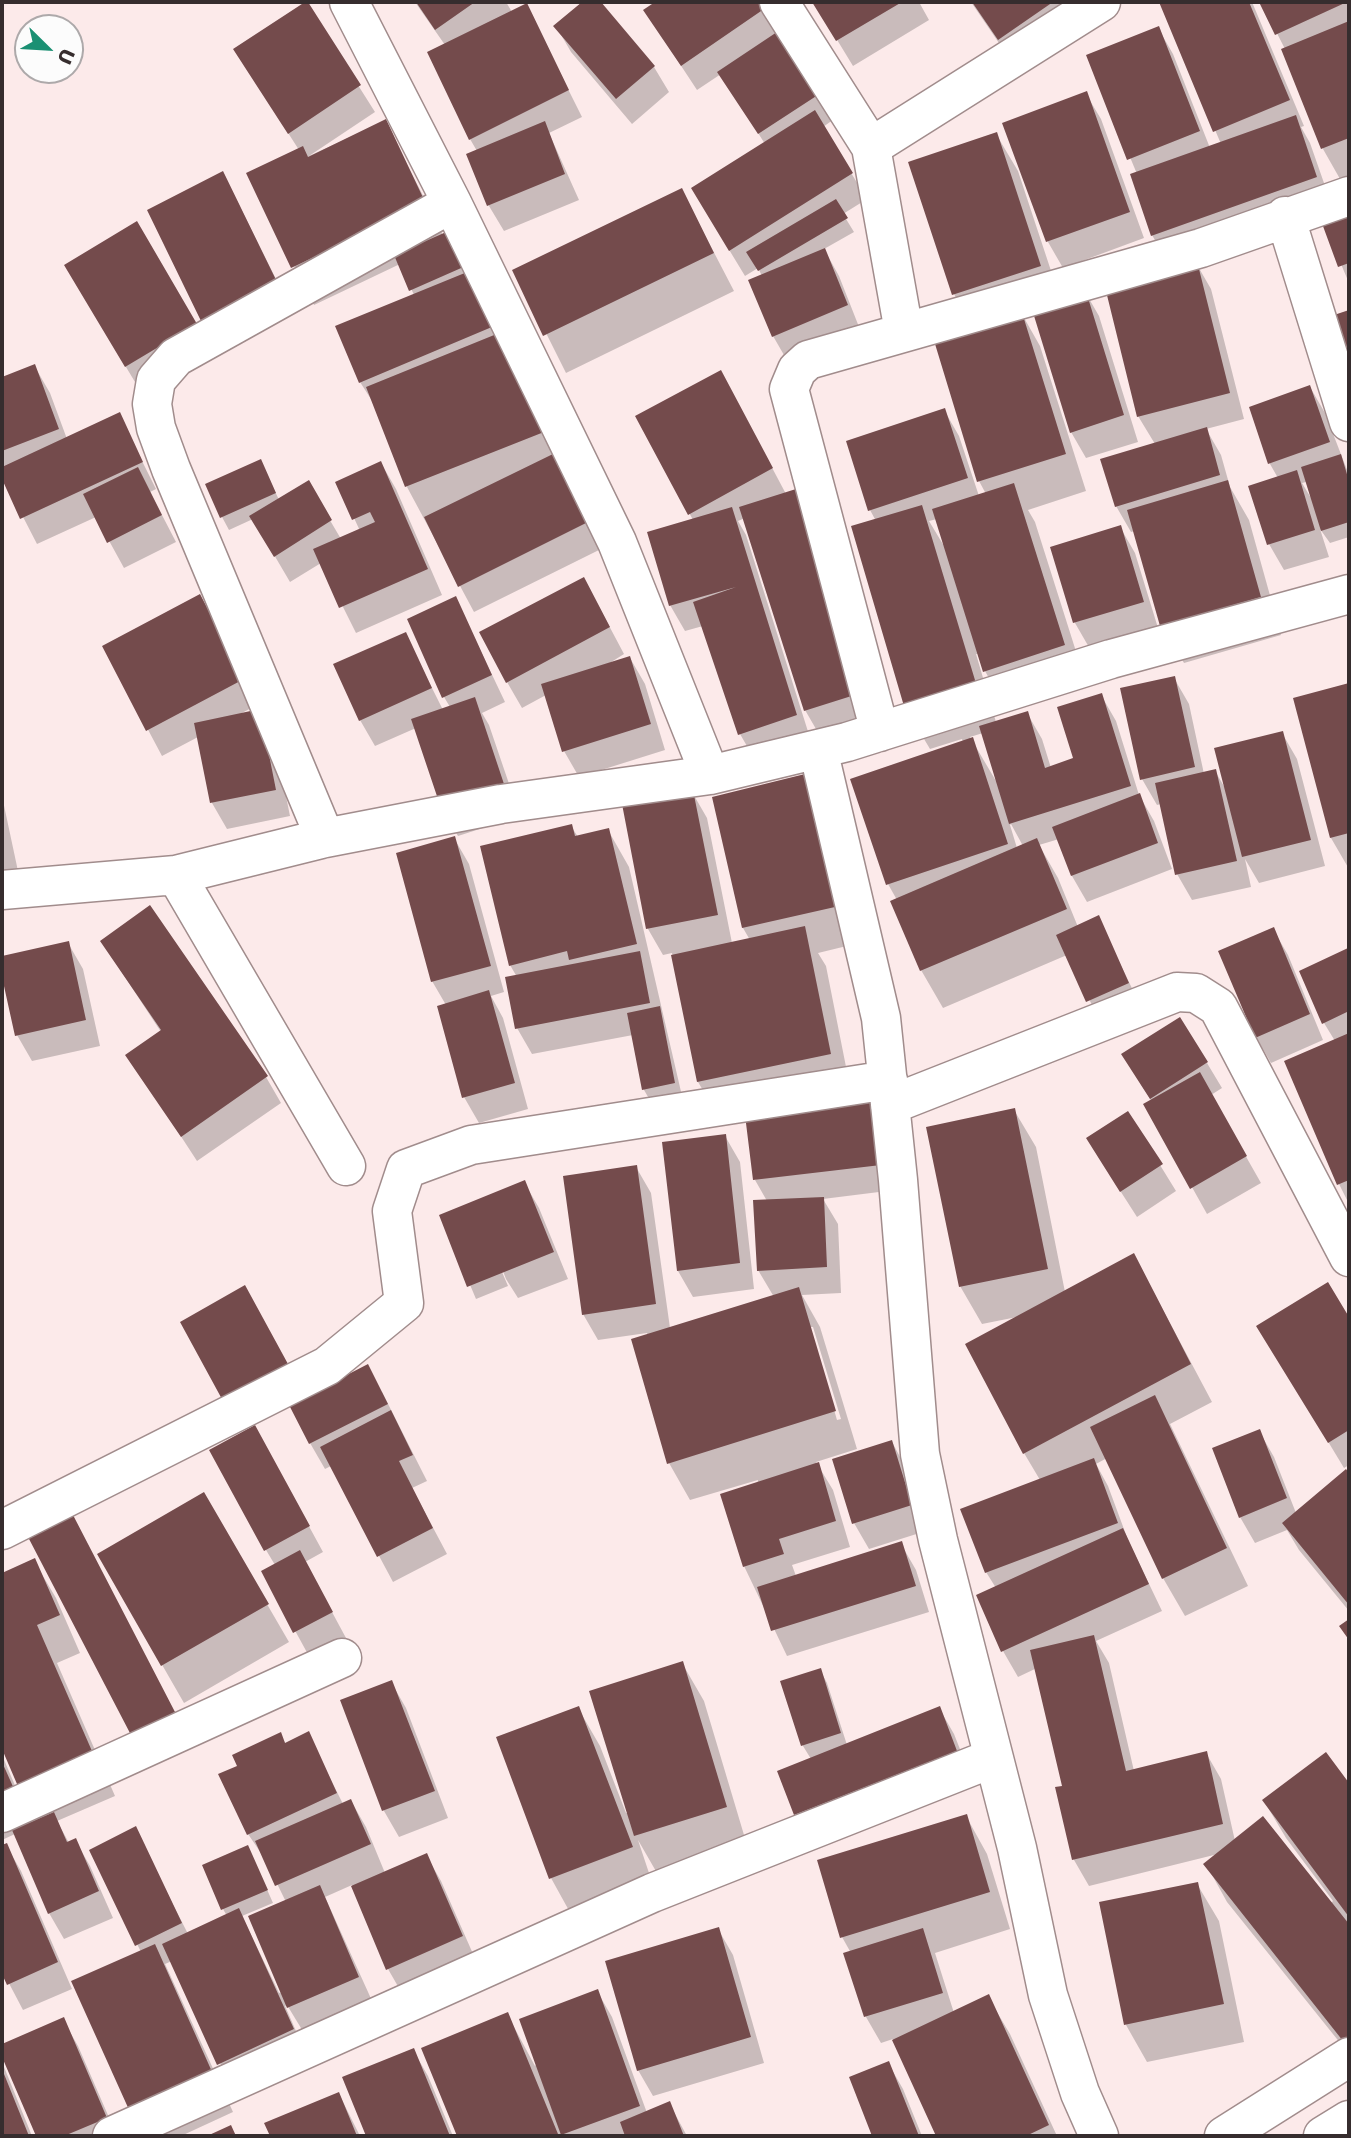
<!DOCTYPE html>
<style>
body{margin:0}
#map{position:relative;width:1351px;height:2138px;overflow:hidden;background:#fceaea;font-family:"DejaVu Sans",sans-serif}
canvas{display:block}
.frame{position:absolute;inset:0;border:4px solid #362d2e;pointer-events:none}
.north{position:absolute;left:14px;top:14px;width:70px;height:70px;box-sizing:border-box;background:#fcfcfc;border:2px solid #ada9aa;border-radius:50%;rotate:114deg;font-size:19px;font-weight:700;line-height:28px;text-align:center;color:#362d2e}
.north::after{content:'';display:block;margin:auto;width:24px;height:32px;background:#1b9073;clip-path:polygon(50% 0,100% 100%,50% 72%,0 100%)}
</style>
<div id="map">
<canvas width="1351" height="2138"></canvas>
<div class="frame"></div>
<div class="north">U</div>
</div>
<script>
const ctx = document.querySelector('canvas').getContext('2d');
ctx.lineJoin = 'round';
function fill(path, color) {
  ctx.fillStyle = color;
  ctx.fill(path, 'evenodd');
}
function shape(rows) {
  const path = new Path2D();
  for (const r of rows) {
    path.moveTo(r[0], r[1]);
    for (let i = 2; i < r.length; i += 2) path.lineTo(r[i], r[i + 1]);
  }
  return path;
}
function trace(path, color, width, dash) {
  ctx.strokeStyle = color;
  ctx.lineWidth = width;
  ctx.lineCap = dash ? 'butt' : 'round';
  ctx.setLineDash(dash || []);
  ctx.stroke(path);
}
fill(shape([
 [415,2,506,2,512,12,526,5,582,117,549,133,579,200,504,231,489,206,469,154,477,151,470,139,445,45],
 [584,2,598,2,654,67,669,92,632,124,571,52,556,26],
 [658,2,757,2,837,117,823,127,867,199,843,214,854,232,824,249,839,276,861,332,788,362,773,336,762,276,758,268,745,276,708,215,765,144,721,74,697,90,645,11],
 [814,2,919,2,929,20,853,66],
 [971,2,1067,2,1014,65],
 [1161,2,1252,2,1304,126,1301,127,1310,143,1331,203,1167,261,1152,235,1137,174,1088,56,1158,28,1173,54,1210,148,1221,144],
 [1261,2,1349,2,1349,184,1344,186,1323,149,1285,49],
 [306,3,375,112,309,156,385,121,443,235,453,231,599,550,474,612,407,487,376,407,360,382,414,295,400,264,314,305,248,174,299,150,251,75],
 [1086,94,1101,119,1144,238,1063,268,1048,242,1005,124],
 [996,134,1018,171,1060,298,1084,290,1099,316,1138,442,1086,458,1071,432,1035,312,1023,316,1040,346,1086,491,1028,510,1035,522,1086,683,1006,709,985,671,979,654,976,654,996,722,1027,713,1042,739,1051,768,1076,760,1101,695,1116,721,1139,795,1154,821,1172,869,1087,902,1072,876,1059,839,1039,845,1058,878,1078,927,1098,918,1142,1009,1103,1027,1067,955,943,1008,921,970,897,900,888,884,963,742,962,739,930,749,908,712,876,521,870,510,944,410,959,436,979,496,986,494,979,481,971,324,954,294],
 [937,519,944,546,929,521],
 [983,733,996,781,970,737],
 [1011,824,1023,846,1017,848,1010,825],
 [223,173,291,309,217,346],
 [682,191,734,291,566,373,515,271],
 [1349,209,1349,283,1322,219],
 [1196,263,1211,289,1244,419,1206,429,1221,455,1230,487,1249,520,1281,635,1184,663,1162,625,1135,531,1131,532,1116,506,1155,444,1138,416],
 [81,292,211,351,141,392],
 [35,367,50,393,67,439,119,415,156,489,150,492,176,542,124,568,96,517,37,544,5,482,2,483,2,379],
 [1310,387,1325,413,1349,475,1349,537,1330,543,1320,529,1329,557,1284,570,1269,544,1278,478,1270,464,1251,408],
 [1306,482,1311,498,1302,483],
 [735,398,786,494,881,731,827,748,805,710,745,518,738,521,746,535,811,741,755,760,740,734,703,626,685,631,670,605,693,520,637,416],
 [381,463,396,489,442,595,356,633,321,563,290,582,253,519,229,530,222,517,267,474,279,500,308,483,341,539,360,531,338,483],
 [1120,527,1135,553,1158,628,1090,649,1075,623,1052,549],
 [199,596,257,705,240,714,274,737,290,816,227,829,212,803,198,737,162,756,104,647],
 [456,599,505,702,482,713,489,725,520,816,458,836,443,810,416,728,375,746,360,720,405,634,443,710,450,707,444,697],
 [598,605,624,654,605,666,630,658,645,684,665,750,579,777,564,751,546,695,522,708,507,682],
 [1174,678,1189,704,1204,774,1215,771,1225,788,1282,733,1297,759,1325,866,1259,883,1245,859,1251,887,1192,900,1177,874,1161,804,1157,805,1142,779],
 [1349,685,1349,869,1331,838,1295,700],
 [805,776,855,944,818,953,826,966,851,1092,720,1119,698,1082,672,953,663,955,648,929,624,806,692,792,707,818,732,943,750,940,743,928,714,798],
 [2,796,25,904,2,909],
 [571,826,578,837,608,830,629,867,682,1096,651,1102,644,1090,633,1035,532,1054,517,1028,517,977,510,965],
 [454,838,469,864,504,992,491,996,503,1018,528,1109,479,1123,464,1097,446,1005,432,981],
 [1273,929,1288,955,1323,1040,1271,1063,1256,1037],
 [102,942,266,1077,281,1103,197,1161,128,1055,161,1032],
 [68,943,83,969,100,1046,32,1061,17,1035,2,958],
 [1347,950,1349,954,1349,1204,1339,1184,1335,1041,1324,1023],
 [1207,1063,1222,1088,1211,1095,1261,1183,1207,1214,1146,1105,1152,1102,1139,1081],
 [873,1102,895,1190,823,1199,838,1224,841,1293,802,1295,820,1327,857,1449,816,1462,833,1490,850,1547,792,1565,796,1576,901,1544,916,1570,929,1612,787,1656,744,1566,758,1480,690,1500,669,1463,647,1333,598,1340,583,1314,636,1167,651,1193,670,1328,774,1297,758,1270,767,1201,755,1180],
 [810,1327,813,1327,841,1419,837,1420],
 [1014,1110,1036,1147,1065,1292,1154,1293,1212,1402,1170,1424,1248,1586,1185,1616,1163,1578,1107,1458,1096,1464,1108,1486,1128,1540,1162,1611,1096,1641,1109,1663,1134,1771,1206,1753,1221,1779,1235,1841,1331,1903,1333,1901,1286,1838,1264,1801,1325,1754,1349,1786,1349,2054,1227,1902,1206,1864,1218,1854,1089,1886,1074,1860,1057,1789,1064,1787,1037,1668,1018,1677,1003,1651,996,1588,986,1572,1040,1480,1024,1453,1017,1317,982,1324,960,1286],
 [1128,1113,1176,1191,1137,1217,1103,1164],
 [725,1136,740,1162,754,1289,693,1297,678,1271],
 [524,1182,539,1208,568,1279,518,1298,506,1279,481,1214,477,1214,508,1286,476,1299,441,1216,473,1203,477,1209,476,1202],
 [1327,1285,1349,1321,1349,1465,1344,1468,1274,1352],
 [382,1392,427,1481,412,1488,447,1554,393,1582,331,1466,325,1469,310,1443],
 [1259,1431,1274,1457,1296,1513,1346,1471,1349,1475,1349,1611,1299,1550,1287,1530,1255,1543,1240,1517],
 [892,1442,906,1468,926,1531,869,1549,854,1523],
 [269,1453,323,1552,305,1562,346,1638,310,1658,263,1572,275,1565,266,1550],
 [203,1494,289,1642,184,1703,99,1555],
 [34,1561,56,1598,80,1653,57,1663,115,1796,57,1821,69,1843,75,1840,90,1866,113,1918,64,1939,49,1913,15,1834,2,1840,2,1755,31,1823,39,1820,2,1744,2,1575],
 [682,1663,704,1701,747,1845,657,1873,638,1840,653,1885,572,1916,551,1878,578,1708,600,1746,626,1813,628,1813],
 [820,1670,827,1683,847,1745,939,1708,954,1734,971,1777,811,1840,796,1814,811,1759,803,1746,782,1682],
 [391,1682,406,1708,448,1818,399,1837,384,1811,342,1701],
 [308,1734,343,1804,351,1801,366,1827,385,1873,426,1855,441,1881,477,1963,403,1995,388,1969,352,1885,325,1897,373,2003,304,2033,287,2005,285,2006,307,2056,233,2090,172,1961,165,1964,233,2112,181,2136,146,2136,141,1952,91,1851,135,1829,188,1934,227,1916,223,1909,254,1860,273,1903,242,1916,279,1993,282,1992,286,1902,265,1859,248,1834,239,1766,280,1735,286,1744],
 [966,1816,987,1854,1010,1929,935,1953,954,2013,988,1997,1010,2034,1057,2136,938,2136,893,2039,881,2043,866,2017,846,1954,851,1953,842,1937],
 [6,1845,21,1871,72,1989,23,2010,2,1970,2,1847],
 [1197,1884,1219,1921,1244,2042,1147,2062,1126,2025],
 [718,1929,733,1955,764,2063,653,2096,638,2070],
 [597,1991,612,2017,647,2113,669,2103,687,2136,459,2136,423,2049,507,2014,535,2066],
 [63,2020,78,2046,117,2136,37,2136,2,2046],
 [413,2050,428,2076,453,2136,368,2136,344,2078],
 [2,2062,32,2136,2,2136],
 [888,2063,903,2089,922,2136,874,2136,851,2078],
 [339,2094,360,2136,272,2136,267,2124]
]), '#0003');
fill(shape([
 [305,2,308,2,361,85,288,134,233,49],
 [416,2,475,2,435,30],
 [582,2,601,2,655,66,616,99,553,26],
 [655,2,759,2,764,9,681,66,643,10],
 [812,2,902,2,836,41],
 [972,2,1053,2,998,40],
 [1159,2,1249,2,1290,100,1213,132],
 [1259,2,1347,2,1275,35],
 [527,3,569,90,469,140,427,52],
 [1349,21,1349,138,1321,149,1281,49],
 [1159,26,1200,131,1127,160,1086,55],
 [783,28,824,91,758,134,717,72],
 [1087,91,1130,212,1046,242,1002,123],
 [815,110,853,173,729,251,691,188],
 [1296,115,1317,177,1151,236,1130,174],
 [386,119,426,204,291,268,246,173,303,146,308,157],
 [545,121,565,174,487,206,466,154],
 [997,132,1041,266,952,295,908,162],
 [223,171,277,282,201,321,147,210],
 [682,188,714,253,543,336,512,270],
 [836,199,848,218,758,271,746,252],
 [1349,207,1349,263,1338,267,1320,218],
 [137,221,197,324,125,367,64,265],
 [453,229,468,265,409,291,394,255],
 [825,248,848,305,772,337,748,280],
 [1197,261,1230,393,1137,417,1104,283],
 [477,268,499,324,359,383,335,326],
 [1085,288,1124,415,1070,433,1031,306],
 [1020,306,1066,454,977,482,932,334],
 [1349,310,1349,371,1331,316],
 [504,331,544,432,405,487,366,387],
 [35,364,59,429,2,451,2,377],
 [721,370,773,468,688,515,635,416],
 [1310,385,1330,442,1268,464,1249,407],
 [945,408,968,478,868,511,846,441],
 [120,412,143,462,20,519,2,479,2,467],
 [1207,427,1220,475,1115,507,1100,459],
 [553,454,586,523,458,587,424,517],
 [1341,454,1349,481,1349,522,1321,531,1301,467],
 [261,459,276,493,220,518,205,484],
 [381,461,428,569,339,608,313,549,375,522,370,512,352,520,335,482],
 [138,467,162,515,107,543,83,494],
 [1297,470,1315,530,1267,545,1248,486],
 [309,480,332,520,274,557,249,516],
 [1228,480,1261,597,1160,626,1127,510],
 [1014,483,1065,645,983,672,932,509],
 [796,489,861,693,804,711,739,507],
 [922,505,978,690,906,713,851,526],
 [732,507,797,715,738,735,693,602,736,587,669,606,647,532],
 [1121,525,1144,602,1073,623,1050,547],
 [584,577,610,627,506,683,479,632],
 [200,594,244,679,146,731,102,646],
 [456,596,492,675,442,698,407,619],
 [406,632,432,688,359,721,333,664],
 [630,656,651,724,562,752,541,684],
 [1175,676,1195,767,1140,780,1120,688],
 [1349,683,1349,833,1330,838,1293,698],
 [1102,693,1131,786,1009,824,979,726,1028,711,1045,768,1073,758,1057,707],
 [475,697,506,790,442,811,411,719],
 [260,709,276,790,210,803,194,723],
 [1283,731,1311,840,1242,857,1214,748],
 [973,737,1008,844,886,885,850,779],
 [1216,769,1237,861,1175,875,1155,783],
 [805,774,835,907,742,928,712,797],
 [693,790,718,915,646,929,622,804],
 [1140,793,1158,843,1071,876,1052,827],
 [572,824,575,836,609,828,637,944,569,960,567,951,509,966,480,846],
 [455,836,491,966,431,982,396,853],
 [1037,838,1067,909,920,971,890,901],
 [150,905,268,1076,181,1137,125,1055,161,1030,100,941],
 [1099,915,1129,983,1086,1002,1056,935],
 [805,926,831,1054,697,1082,671,955],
 [1274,927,1310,1014,1255,1038,1218,951],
 [69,941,86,1020,15,1036,2,977,2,956],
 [1348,948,1349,1011,1322,1024,1299,971],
 [640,951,650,1003,515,1029,505,977],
 [489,990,515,1083,462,1098,437,1006],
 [660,1006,675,1083,642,1090,627,1013],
 [1180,1017,1208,1062,1150,1099,1121,1054],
 [1349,1033,1349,1180,1337,1185,1284,1061],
 [1200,1072,1247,1156,1190,1189,1143,1104],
 [874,1100,881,1165,753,1180,745,1115],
 [1015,1108,1048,1269,959,1287,926,1127],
 [1128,1111,1163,1164,1120,1192,1086,1138],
 [726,1134,740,1263,677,1271,662,1142],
 [637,1165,656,1304,582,1315,563,1176],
 [525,1180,554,1252,467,1287,439,1215],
 [824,1197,827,1267,757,1271,753,1200],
 [1134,1253,1191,1364,1023,1454,965,1344],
 [1328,1282,1349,1317,1349,1430,1328,1443,1256,1326],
 [245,1285,288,1364,223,1401,180,1322],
 [799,1287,836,1411,667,1464,631,1339],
 [368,1364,388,1404,309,1444,289,1405],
 [1155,1395,1227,1548,1162,1579,1090,1427],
 [391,1410,413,1455,399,1461,433,1528,377,1557,320,1447],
 [255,1425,310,1526,264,1551,209,1450],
 [1260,1429,1287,1498,1239,1518,1212,1448],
 [892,1440,912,1505,852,1524,832,1459],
 [1094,1458,1118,1523,985,1573,960,1509],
 [819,1462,836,1521,779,1539,784,1554,743,1567,720,1494],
 [1346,1469,1349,1473,1349,1605,1282,1523],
 [204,1492,269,1604,161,1666,97,1554],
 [73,1515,175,1712,131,1735,28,1537],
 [1123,1528,1149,1584,1001,1652,976,1595],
 [902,1541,916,1586,771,1631,757,1587],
 [300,1550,333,1612,293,1633,261,1571],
 [35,1558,60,1615,37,1625,95,1758,20,1791,2,1749,2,1573],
 [1349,1619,1349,1640,1339,1626],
 [1094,1635,1126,1771,1207,1751,1223,1824,1072,1860,1055,1787,1062,1786,1030,1650],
 [683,1661,727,1807,634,1836,589,1691],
 [821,1668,841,1733,801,1746,780,1681],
 [392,1680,435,1791,382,1811,340,1700],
 [579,1706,633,1847,549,1879,496,1737],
 [940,1706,957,1751,794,1815,777,1771],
 [309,1731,337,1793,247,1835,218,1774,237,1766,232,1755,281,1732,285,1743],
 [1326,1752,1349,1783,1349,1917,1262,1800],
 [2,1762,19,1800,2,1807],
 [351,1799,371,1844,275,1886,255,1841],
 [54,1812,67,1842,76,1838,99,1891,48,1914,12,1830],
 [967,1814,990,1892,840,1938,817,1860],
 [1263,1816,1349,1924,1349,2036,1343,2041,1203,1864],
 [136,1826,182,1923,135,1946,89,1850],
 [7,1843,58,1962,7,1985,2,1974,2,1845],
 [248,1845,268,1890,221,1910,202,1865],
 [427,1853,463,1936,386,1970,351,1886],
 [1198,1882,1224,2004,1124,2025,1099,1902],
 [320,1885,359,1977,287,2008,248,1916],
 [239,1908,294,2029,217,2065,162,1944],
 [719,1927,751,2037,637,2071,605,1961],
 [923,1928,943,1993,864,2017,843,1953],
 [155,1944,213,2074,130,2112,71,1981],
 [598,1989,640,2106,561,2135,519,2019],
 [989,1994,1049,2125,1026,2136,936,2136,892,2040],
 [508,2012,558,2134,457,2136,421,2048],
 [64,2017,107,2118,64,2136,36,2136,2,2057,2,2044],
 [414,2048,450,2136,366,2136,342,2077],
 [889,2061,919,2136,872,2136,849,2077],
 [2,2069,29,2136,2,2136],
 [339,2092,357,2136,270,2136,264,2123],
 [670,2101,684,2136,625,2136,620,2122],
 [231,2125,236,2136,207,2136]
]), '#744b4c');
const minor = shape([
 [349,2,452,203,617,542,710,775],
 [779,2,871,147,904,332],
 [871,147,1101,2],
 [1285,216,1349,422],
 [880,732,789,389,797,370,808,360,1201,248,1349,196],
 [818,749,881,1018,898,1180,920,1454,938,1540,1017,1848,1048,1995,1080,2093,1099,2136],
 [325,838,171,469,156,428,152,404,156,380,176,357,452,203],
 [176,875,346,1166],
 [2,890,176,875,325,838,501,804,710,775,847,742,1111,659,1349,594],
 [890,1105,1177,992,1196,993,1218,1007,1349,1257],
 [2,1530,327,1366,404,1303,392,1211,406,1169,471,1145,888,1080],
 [2,1813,342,1658],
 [112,2136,652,1893,993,1758],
 [1224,2136,1349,2057],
 [1323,2136,1349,2120]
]);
trace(minor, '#a18c8c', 41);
trace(minor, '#fff', 38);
</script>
